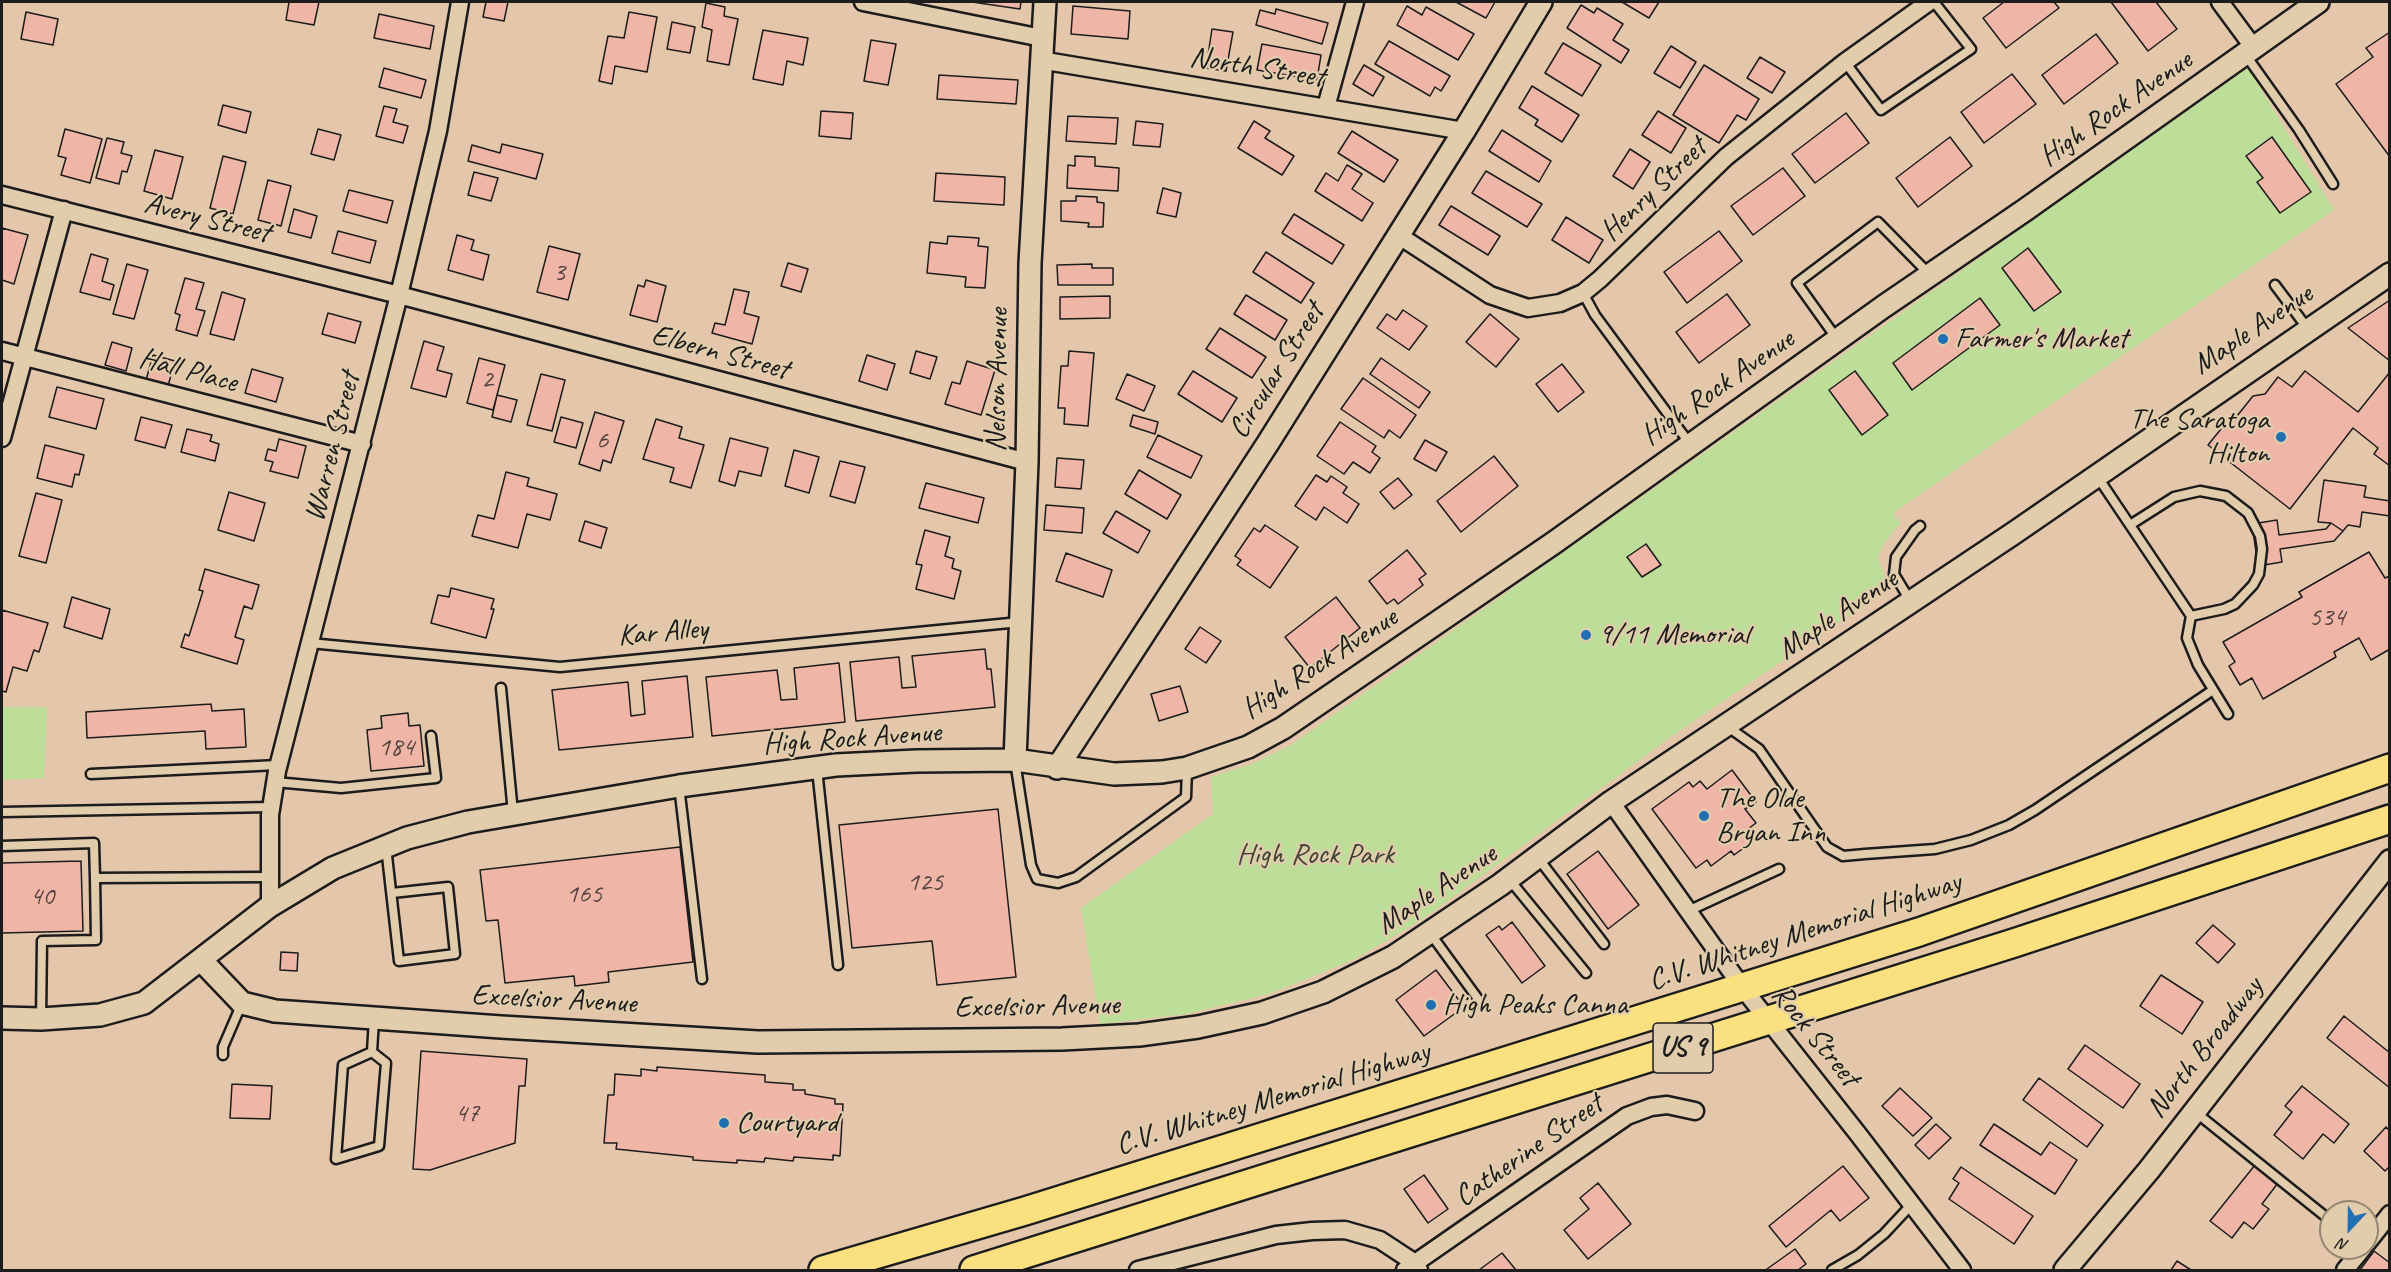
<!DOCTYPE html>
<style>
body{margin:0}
#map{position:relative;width:2391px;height:1272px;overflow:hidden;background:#e4c7aa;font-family:Caveat,sans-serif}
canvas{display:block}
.frame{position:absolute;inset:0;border:3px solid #1c1c1c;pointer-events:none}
.north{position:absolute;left:2319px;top:1200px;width:60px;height:60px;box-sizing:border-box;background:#e1ccab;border:2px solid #928672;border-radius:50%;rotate:202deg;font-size:16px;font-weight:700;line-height:24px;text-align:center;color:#1c1c1c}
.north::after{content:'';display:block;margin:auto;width:21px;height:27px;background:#1f6fb2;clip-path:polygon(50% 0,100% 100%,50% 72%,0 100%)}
</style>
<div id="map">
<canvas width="2391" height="1272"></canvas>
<div class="frame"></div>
<div class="north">N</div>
</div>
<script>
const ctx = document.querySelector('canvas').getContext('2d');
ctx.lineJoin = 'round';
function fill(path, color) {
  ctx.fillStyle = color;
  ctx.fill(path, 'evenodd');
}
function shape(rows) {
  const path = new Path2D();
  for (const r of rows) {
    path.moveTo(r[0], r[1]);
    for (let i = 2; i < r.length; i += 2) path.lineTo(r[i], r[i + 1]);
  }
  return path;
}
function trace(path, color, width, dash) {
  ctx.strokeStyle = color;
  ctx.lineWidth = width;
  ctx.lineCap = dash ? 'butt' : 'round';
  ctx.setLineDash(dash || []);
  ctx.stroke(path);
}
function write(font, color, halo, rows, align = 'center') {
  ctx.font = font + ' Caveat,sans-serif';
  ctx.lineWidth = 4.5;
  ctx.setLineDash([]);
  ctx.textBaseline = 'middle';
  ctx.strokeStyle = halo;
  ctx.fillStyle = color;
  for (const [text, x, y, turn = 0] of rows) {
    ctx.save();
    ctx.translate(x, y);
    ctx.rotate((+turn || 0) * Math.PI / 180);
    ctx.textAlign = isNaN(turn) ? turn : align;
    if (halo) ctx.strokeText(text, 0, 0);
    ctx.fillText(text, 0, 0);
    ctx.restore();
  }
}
fill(shape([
 [2248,68,2334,210,1893,513,1900,523,1883,545,1878,559,1886,581,1885,591,1672,736,1420,921,1353,960,1269,994,1186,1014,1100,1024,1081,908,1213,814,1211,777,1252,764,1291,745],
 [2,707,47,707,44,778,2,780]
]), '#bcde98');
const building = shape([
 [289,2,319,2,314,25,286,20,289,2],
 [486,2,508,2,504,21,483,17,486,2],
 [972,2,1021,2,1020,9,972,2],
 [1456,2,1495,2,1486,18,1456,2],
 [1622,2,1659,2,1649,18,1622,2],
 [2004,2,2054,2,2059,8,2006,48,1983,18,2004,2],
 [2111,2,2156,2,2177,29,2148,51,2111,2],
 [706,3,725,7,724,16,738,19,729,65,707,61,712,30,702,27,706,3],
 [1581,5,1594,13,1597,8,1623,24,1613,40,1629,50,1621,63,1567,28,1581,5],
 [1073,6,1130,11,1128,39,1071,34,1073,6],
 [1407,6,1422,15,1426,7,1474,34,1458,60,1397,25,1407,6],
 [1276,9,1328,23,1322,44,1256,25,1260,10,1275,14,1276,9],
 [26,12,58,19,53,45,21,39,26,12],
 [629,12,657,17,647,72,615,66,612,84,599,81,608,36,624,38,629,12],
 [379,14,434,26,430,49,374,38,379,14],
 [672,22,695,27,690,53,667,49,672,22],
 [1212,29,1233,32,1226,71,1206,68,1212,29],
 [763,30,808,38,803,65,787,61,783,85,753,79,763,30],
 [2390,32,2390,157,2336,84,2373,57,2366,48,2390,32],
 [2096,34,2118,63,2064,104,2042,75,2096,34],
 [871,40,896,44,888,85,864,81,871,40],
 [1389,41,1450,76,1441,91,1435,87,1430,96,1375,64,1389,41],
 [1563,43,1601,65,1582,96,1545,73,1563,43],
 [1262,44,1321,55,1317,80,1257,70,1262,44],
 [1671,46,1696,62,1680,88,1654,73,1671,46],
 [1760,57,1785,72,1772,93,1747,78,1760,57],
 [1364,65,1384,77,1373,96,1353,84,1364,65],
 [1704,65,1759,99,1746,120,1737,115,1719,143,1673,115,1704,65],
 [384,68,426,80,421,98,379,87,384,68],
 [2012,74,2036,104,1984,143,1961,112,2012,74],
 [939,75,1018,80,1016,104,937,99,939,75],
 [1532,86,1579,115,1562,142,1535,125,1538,120,1519,108,1532,86],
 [223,105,251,112,246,133,218,125,223,105],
 [384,106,397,109,393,122,408,126,403,143,376,136,384,106],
 [821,111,853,113,851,139,819,136,821,111],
 [1658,111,1686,128,1671,153,1642,135,1658,111],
 [1846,113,1869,143,1815,183,1792,154,1846,113],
 [1068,116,1118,118,1116,144,1066,141,1068,116],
 [1136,121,1163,124,1160,147,1133,145,1136,121],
 [1254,121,1270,131,1265,138,1294,156,1282,175,1238,148,1254,121],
 [65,129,102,139,90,183,61,175,66,158,58,156,65,129],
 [318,129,341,135,334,160,311,154,318,129],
 [1502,130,1551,161,1539,182,1489,151,1502,130],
 [1352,131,1398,160,1384,182,1338,153,1352,131],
 [1950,137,1972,166,1918,207,1896,178,1950,137],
 [2272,137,2311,192,2280,213,2257,182,2263,178,2246,156,2272,137],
 [107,138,124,142,121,153,132,156,127,172,122,171,119,184,96,178,107,138],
 [502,144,543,154,536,179,468,161,472,145,500,153,502,144],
 [1630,149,1650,162,1633,189,1613,176,1630,149],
 [155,150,183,157,172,199,144,191,155,150],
 [223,156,246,162,233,214,210,208,223,156],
 [1075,156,1095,157,1095,166,1119,168,1118,191,1067,188,1068,165,1075,166,1075,156],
 [1347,165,1362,174,1352,189,1373,203,1362,221,1315,191,1326,173,1338,181,1347,165],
 [1783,168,1805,196,1753,235,1731,206,1783,168],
 [1486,171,1542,204,1527,227,1472,193,1486,171],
 [474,172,498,178,491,201,468,195,474,172],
 [936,173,1005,177,1004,205,934,201,936,173],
 [268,180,291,186,281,226,258,220,268,180],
 [1163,188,1181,193,1176,217,1157,213,1163,188],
 [349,190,393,201,387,223,343,211,349,190],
 [1076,196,1097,197,1097,202,1104,203,1103,227,1088,227,1089,223,1061,221,1061,201,1076,201,1076,196],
 [1451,206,1500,236,1488,255,1439,225,1451,206],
 [294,209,317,216,311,238,288,232,294,209],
 [1294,214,1344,245,1332,264,1282,233,1294,214],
 [1566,217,1603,240,1589,263,1552,240,1566,217],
 [2,228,28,235,14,284,2,280,2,228],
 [338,231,376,241,370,263,332,253,338,231],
 [1719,231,1742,261,1687,303,1664,272,1719,231],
 [457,235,474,240,471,250,489,255,483,280,448,270,457,235],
 [948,236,979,238,978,246,988,247,985,288,965,287,966,277,927,273,930,242,947,244,948,236],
 [549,246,580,254,568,300,537,292,549,246],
 [2028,248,2061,292,2034,311,2002,268,2028,248],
 [1266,252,1314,283,1301,303,1253,272,1266,252],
 [91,254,108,259,102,281,114,285,110,300,80,292,91,254],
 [788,263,808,269,801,292,781,286,788,263],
 [127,264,148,270,134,319,113,314,127,264],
 [1092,264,1092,268,1113,268,1113,285,1058,285,1057,265,1092,264],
 [185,278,204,283,196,309,205,311,197,336,176,330,180,315,175,313,185,278],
 [646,280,666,286,657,322,630,315,638,285,644,287,646,280],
 [734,289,749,292,744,313,759,317,752,344,712,333,715,323,725,325,734,289],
 [222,292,245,299,234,340,210,334,222,292],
 [1727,294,1750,325,1699,363,1676,332,1727,294],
 [1246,295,1287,320,1275,340,1234,314,1246,295],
 [1110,296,1110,318,1060,319,1060,297,1110,296],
 [1980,298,2000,325,1912,390,1893,363,1980,298],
 [2390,300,2390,361,2348,328,2390,300],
 [1403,310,1427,326,1409,350,1377,328,1387,314,1396,320,1403,310],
 [328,313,361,322,355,343,322,334,328,313],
 [1490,314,1519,339,1496,367,1466,342,1490,314],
 [1220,328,1266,357,1252,378,1206,349,1220,328],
 [424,341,444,347,437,370,452,374,446,397,411,388,424,341],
 [112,342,132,348,126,371,105,365,112,342],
 [916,351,937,357,930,379,910,373,916,351],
 [1069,351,1094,353,1088,426,1064,424,1065,408,1058,408,1061,366,1068,366,1069,351],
 [153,355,175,361,168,386,146,380,153,355],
 [867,355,895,364,887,390,859,381,867,355],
 [479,358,505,365,493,410,467,403,479,358],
 [1381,358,1430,392,1419,408,1370,374,1381,358],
 [967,361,995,370,981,415,945,404,952,382,960,384,967,361],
 [1562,364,1584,392,1558,412,1536,384,1562,364],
 [252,369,283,378,276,402,245,393,252,369],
 [1193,371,1237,398,1222,422,1178,394,1193,371],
 [1855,371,1888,415,1862,435,1829,390,1855,371],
 [2305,371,2358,412,2390,372,2390,466,2374,454,2378,448,2353,428,2290,509,2208,445,2225,424,2229,426,2253,396,2265,394,2278,377,2292,387,2305,371],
 [541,374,565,380,552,431,527,425,541,374],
 [1127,374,1155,386,1144,411,1116,399,1127,374],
 [1363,378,1416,415,1400,438,1389,430,1384,438,1341,409,1363,378],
 [57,387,104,399,96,429,49,417,57,387],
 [497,395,517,400,511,422,492,417,497,395],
 [595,412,624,421,611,463,603,460,600,471,579,464,595,412],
 [1133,415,1158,422,1155,434,1130,426,1133,415],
 [141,417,172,425,165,448,135,440,141,417],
 [561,417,583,423,576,448,554,442,561,417],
 [656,419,682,427,679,438,704,445,691,488,670,482,674,468,643,459,656,419],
 [1340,422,1376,446,1372,452,1380,458,1370,473,1353,462,1344,474,1317,456,1340,422],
 [187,429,212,435,210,441,219,444,215,461,181,452,187,429],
 [1158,435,1202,456,1191,478,1147,457,1158,435],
 [730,438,768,448,761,476,739,471,735,486,719,481,730,438],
 [279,439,306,446,298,478,270,471,273,462,265,460,268,449,276,451,279,439],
 [1425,440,1447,452,1436,471,1414,459,1425,440],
 [45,445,84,455,79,475,75,474,72,487,37,478,45,445],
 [794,450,819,457,809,493,785,486,794,450],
 [1494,456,1518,486,1461,532,1437,501,1494,456],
 [1057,458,1084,460,1081,489,1055,487,1057,458],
 [840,461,865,467,855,503,830,496,840,461],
 [1139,470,1181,495,1167,519,1125,494,1139,470],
 [506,472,529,478,527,486,557,494,550,520,527,514,518,548,472,536,478,515,494,519,506,472],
 [1316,475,1327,482,1331,476,1347,487,1343,493,1359,504,1347,523,1324,507,1316,520,1295,506,1316,475],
 [1398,478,1412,495,1394,509,1380,492,1398,478],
 [2324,480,2366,486,2364,497,2390,501,2390,516,2362,512,2360,527,2348,525,2343,531,2331,523,2318,522,2324,480],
 [926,483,984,498,978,523,919,508,926,483],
 [229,492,265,503,254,541,218,530,229,492],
 [36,493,62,500,46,563,19,556,36,493],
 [1046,505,1084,508,1082,533,1044,530,1046,505],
 [1116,511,1150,531,1138,553,1103,533,1116,511],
 [2277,520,2279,535,2326,529,2331,523,2343,531,2334,541,2280,549,2282,562,2258,566,2252,524,2277,520],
 [585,521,607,528,601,548,579,541,585,521],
 [1265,525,1298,547,1270,588,1237,565,1241,560,1235,556,1254,528,1260,532,1265,525],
 [925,530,950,537,945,556,954,559,952,568,961,571,954,599,916,589,922,565,916,564,925,530],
 [1646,544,1661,565,1642,577,1627,557,1646,544],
 [1407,550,1426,574,1419,579,1423,585,1398,604,1394,599,1387,604,1369,581,1407,550],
 [2369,552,2385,578,2390,576,2390,649,2371,660,2359,638,2334,652,2336,657,2263,699,2252,678,2240,685,2229,666,2235,662,2223,642,2302,597,2299,592,2369,552],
 [1066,553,1112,570,1103,597,1056,581,1066,553],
 [205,569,259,585,252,609,244,606,235,637,244,640,237,664,181,647,185,634,189,636,203,591,199,590,205,569],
 [451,588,494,599,491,609,494,609,486,638,431,623,438,595,449,597,451,588],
 [72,597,110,609,102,639,64,627,72,597],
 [1336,597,1360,628,1310,668,1285,637,1336,597],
 [2,610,48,623,39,652,34,650,27,671,13,667,6,692,2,691,2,610],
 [1200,627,1221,641,1206,663,1185,649,1200,627],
 [985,649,987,669,991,669,995,707,856,721,850,662,899,657,902,688,916,687,912,656,985,649],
 [839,663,845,722,712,736,706,677,777,670,781,700,797,699,794,668,839,663],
 [687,676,693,737,559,750,552,690,628,682,631,716,645,714,642,681,687,676],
 [1180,686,1188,712,1159,721,1151,694,1180,686],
 [211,704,212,711,244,709,246,747,206,749,205,731,87,738,86,712,211,704],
 [408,713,409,726,420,725,424,766,371,771,367,730,382,728,381,716,408,713],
 [1732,770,1756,802,1745,809,1756,823,1748,829,1756,839,1734,855,1731,851,1711,866,1707,860,1696,868,1652,809,1689,782,1693,787,1700,781,1707,789,1732,770],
 [998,809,1016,977,937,985,932,941,852,948,839,825,998,809],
 [680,847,693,962,608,972,609,982,575,986,574,976,505,983,498,920,486,921,480,870,680,847],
 [1598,851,1639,905,1608,929,1567,874,1598,851],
 [81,861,83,931,2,933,2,863,81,861],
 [1512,922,1545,966,1522,983,1486,935,1499,926,1502,930,1512,922],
 [2213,925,2235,944,2218,963,2196,943,2213,925],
 [281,952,298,953,297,971,280,970,281,952],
 [1436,970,1464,1007,1424,1036,1396,1000,1436,970],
 [2161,975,2203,1002,2182,1034,2140,1006,2161,975],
 [2344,1016,2390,1053,2390,1088,2327,1038,2344,1016],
 [2085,1045,2140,1084,2123,1108,2068,1069,2085,1045],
 [421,1051,527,1059,525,1086,519,1086,515,1143,430,1170,413,1169,421,1051],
 [657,1067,765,1075,765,1082,793,1084,793,1090,805,1090,805,1094,835,1099,835,1104,843,1104,840,1156,833,1155,833,1160,794,1157,793,1161,765,1158,764,1162,737,1160,737,1163,693,1160,693,1157,616,1149,617,1143,604,1143,608,1095,614,1095,615,1074,641,1076,641,1069,657,1071,657,1067],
 [2039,1078,2103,1125,2087,1147,2023,1100,2039,1078],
 [232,1084,272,1086,270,1119,230,1118,232,1084],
 [2302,1086,2349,1124,2334,1143,2323,1134,2303,1159,2274,1135,2292,1112,2285,1106,2302,1086],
 [1900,1088,1932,1118,1913,1136,1882,1106,1900,1088],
 [1936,1124,1951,1138,1929,1159,1915,1145,1936,1124],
 [1994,1124,2041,1155,2050,1142,2077,1160,2055,1194,1980,1145,1994,1124],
 [2386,1127,2390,1131,2390,1166,2385,1171,2364,1151,2386,1127],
 [2255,1165,2278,1183,2262,1204,2269,1209,2253,1229,2244,1222,2232,1238,2210,1221,2255,1165],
 [1843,1166,1869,1198,1840,1221,1831,1210,1786,1247,1769,1226,1843,1166],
 [1961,1167,2033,1216,2014,1244,1949,1199,1959,1183,1953,1179,1961,1167],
 [1424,1175,1448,1209,1428,1223,1404,1189,1424,1175],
 [1598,1183,1631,1224,1588,1259,1564,1230,1589,1209,1580,1198,1598,1183],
 [1795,1249,1806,1264,1798,1270,1768,1270,1767,1269,1795,1249],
 [2374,1251,2390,1263,2390,1270,2360,1270,2374,1251],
 [1502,1253,1516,1270,1479,1270,1502,1253],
 [2177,1261,2191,1270,2171,1270,2177,1261]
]);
fill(building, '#efb5a7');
trace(building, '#1c1c1c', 1.5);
const service = shape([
 [2245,54,2299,130,2333,184],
 [1845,62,1881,110,1971,49,1934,2],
 [2275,285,2308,329],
 [1583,293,1595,315,1690,444],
 [1837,339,1797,283,1878,222,1930,275],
 [2097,476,2191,616,2187,638,2198,665,2228,714],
 [2130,525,2174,497,2200,491,2226,496,2248,513,2260,536,2262,549,2259,574,2253,585,2235,604,2224,609,2191,616],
 [1911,602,1894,574,1896,557,1915,530,1920,526],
 [310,643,560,667,1020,622],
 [501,688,513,813],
 [1728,727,1759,749,1827,847,1843,856,1865,854,1935,849,1971,840,2009,825,2035,810,2213,690],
 [1015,761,1031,865,1037,879,1058,883,1076,877,1186,797,1187,768],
 [817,769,838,965],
 [91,774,278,765],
 [275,782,341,788,436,778,431,736],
 [679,786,702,979],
 [2,812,271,807],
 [2,846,94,843,95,878],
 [386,847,399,961,455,954,448,887,392,893],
 [1538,858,1604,944],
 [1509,879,1586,973],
 [1688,911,1779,869],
 [1430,933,1481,1003],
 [41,1019,42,941,96,940,95,878,269,877],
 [372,1052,386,1063,379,1146,336,1159,343,1065,372,1052,374,1019],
 [223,1055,223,1047,242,1003],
 [2194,1111,2331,1221],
 [1832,1270,1858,1255,1884,1234,1912,1204]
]);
const minor = shape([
 [863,2,1042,38],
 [2220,2,2254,48],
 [1040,60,1464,131],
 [1326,107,1355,2],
 [2,195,399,295,1027,462],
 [1398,235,1490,295,1528,308,1560,303,1583,293,1600,279,1726,157,1845,62,1929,2],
 [2,351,362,444],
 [2,438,64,210],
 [1611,802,1742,987,1858,1134,1962,1270],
 [270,906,270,815,277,771,399,295,438,131,460,2],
 [2367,1243,2390,1214],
 [1138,1270,1276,1235,1312,1231,1345,1230,1380,1240,1415,1263,1419,1270],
 [1405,1270,1627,1116,1651,1107,1667,1105,1695,1111],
 [2345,1270,2363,1248]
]);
const tertiary = shape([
 [1015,760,1027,462,1030,263,1045,2],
 [1057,768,1268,443,1464,131,1541,2],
 [201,960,242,1003,275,1011,501,1027,758,1042,1062,1039,1139,1035,1198,1027,1262,1013,1323,992,1393,957,1500,885,1611,802,2014,533,2390,274],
 [2,1018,41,1019,100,1015,144,1003,270,906,333,868,407,838,468,822,679,786,836,765,916,761,1015,760,1114,774,1162,772,1187,768,1248,747,1283,728,1555,542,1883,307,2025,210,2318,2],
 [2065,1270,2149,1170,2390,861]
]);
const trunk = shape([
 [823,1270,1025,1211,1919,932,2390,768],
 [974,1270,2014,943,2390,819]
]);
trace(service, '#1c1c1c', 13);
trace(minor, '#1c1c1c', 21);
trace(tertiary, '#1c1c1c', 26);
trace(trunk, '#1c1c1c', 32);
trace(service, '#e1ccab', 8);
trace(minor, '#e1ccab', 16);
trace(tertiary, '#e1ccab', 21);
trace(trunk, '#fbe080', 27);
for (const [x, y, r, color] of [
 [1943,339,6,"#1f6fb2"],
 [2281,437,6,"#1f6fb2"],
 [1586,635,6,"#1f6fb2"],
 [1704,816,6,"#1f6fb2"],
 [1431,1005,6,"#1f6fb2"],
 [724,1123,6,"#1f6fb2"]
]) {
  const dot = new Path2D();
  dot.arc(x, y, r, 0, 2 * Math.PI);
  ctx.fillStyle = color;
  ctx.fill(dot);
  trace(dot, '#e1ccab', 2);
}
write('27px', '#51423f', null, [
 ["3",559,273],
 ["2",487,380],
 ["6",602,441],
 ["534",2327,618],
 ["184",396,748],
 ["125",925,883],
 ["165",584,895],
 ["40",42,897],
 ["47",467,1114]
]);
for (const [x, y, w] of [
 [1683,1048,60]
]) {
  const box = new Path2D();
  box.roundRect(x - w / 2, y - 25, w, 50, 4.5);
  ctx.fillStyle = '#e1ccab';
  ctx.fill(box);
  trace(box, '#1c1c1c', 1.5);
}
write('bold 28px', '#1c1c1c', null, [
 ["US 9",1683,1048]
]);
write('30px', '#1c1c1c', '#e1ccab', [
 ["North Street",1257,68,9],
 ["High Rock Avenue",2116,109,-35],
 ["Henry Street",1654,190,-44],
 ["Avery Street",207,219,14],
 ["Maple Avenue",2253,330,-34],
 ["Elbern Street",720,353,15],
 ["Hall Place",188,371,15],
 ["Circular Street",1277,371,-58],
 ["Nelson Avenue",998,380,-89],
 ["High Rock Avenue",1718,388,-35],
 ["Warren Street",333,447,-76],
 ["Maple Avenue",1838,615,-34],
 ["Kar Alley",663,633,-5],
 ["High Rock Avenue",1320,664,-33],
 ["High Rock Avenue",852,739,-4],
 ["Maple Avenue",1437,890,-34],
 ["C.V. Whitney Memorial Highway",1805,932,-18],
 ["Excelsior Avenue",554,1000,3],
 ["Excelsior Avenue",1037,1007,-1],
 ["Rock Street",1815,1036,51],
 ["North Broadway",2205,1048,-52],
 ["C.V. Whitney Memorial Highway",1273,1099,-17],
 ["Catherine Street",1529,1151,-35]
]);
write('30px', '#1c1c1c', '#e1ccab', [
 ["Farmer's Market",1955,339],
 ["The Saratoga",2269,420,"right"],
 ["Hilton",2269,454,"right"],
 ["9/11 Memorial",1598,635],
 ["The Olde",1716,799],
 ["Bryan Inn",1716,833],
 ["High Peaks Canna",1443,1005],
 ["Courtyard",736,1123]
], 'left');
write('30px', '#3c4335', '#e1ccab', [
 ["High Rock Park",1315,855]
]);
</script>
